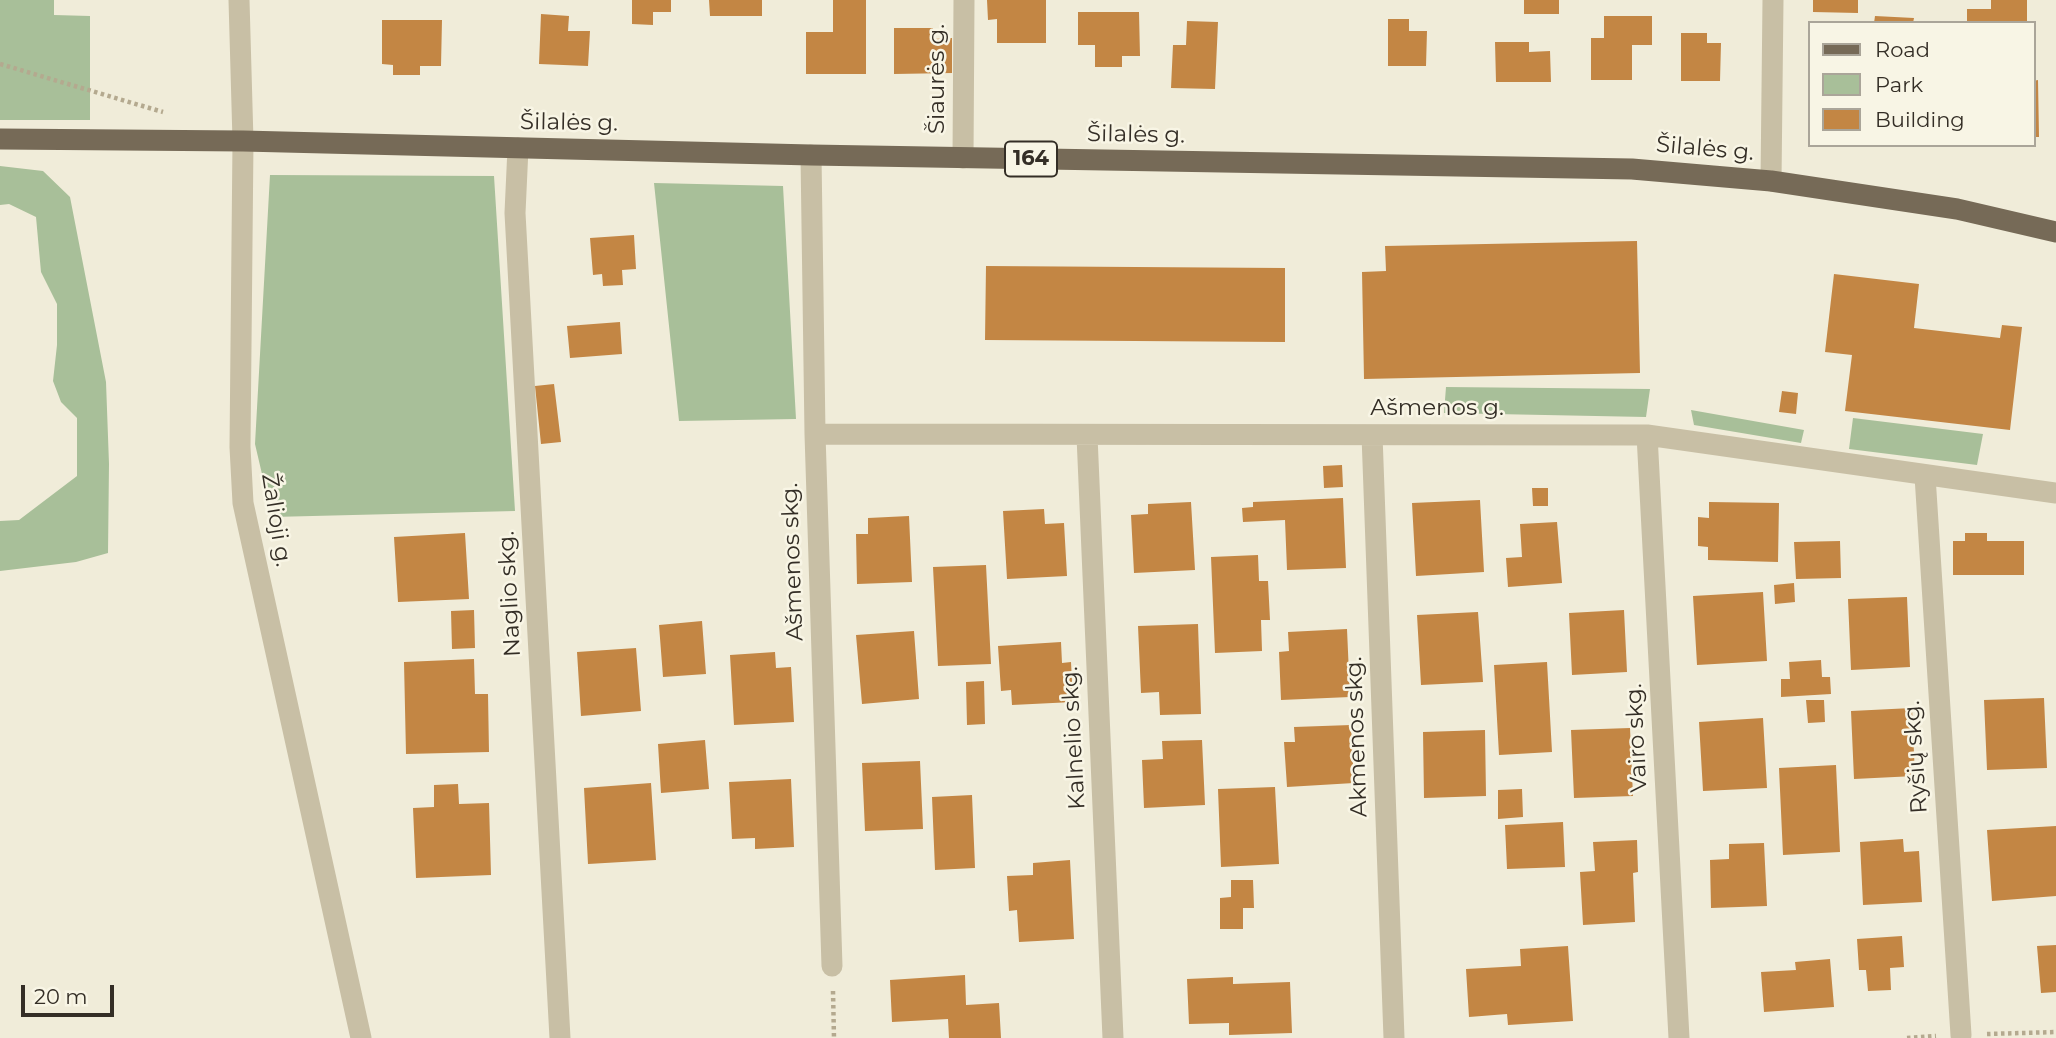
<!DOCTYPE html>
<meta charset="utf-8">
<style>
body{margin:0}
#map{position:relative;width:2056px;height:1038px;overflow:hidden;background:#f0ecd9;font-family:Montserrat,sans-serif}
canvas{display:block}
.legend{position:absolute;left:1808px;top:21px;width:228px;height:126px;box-sizing:border-box;background:#f8f5e5;border:2px solid #aaa599;margin:0;padding:9px 12px;list-style:none;font-size:21px;color:#342e26}
.legend li{display:flex;align-items:center;gap:14px;height:35px}
.legend b{width:35px;border:2px solid #aaa599}
.scale{position:absolute;left:21px;top:985px;width:93px;height:32px;box-sizing:border-box;border:4px solid #342e26;border-top:0;padding-left:9px;font-size:21px;line-height:24px;white-space:nowrap;color:#342e26;-webkit-text-stroke:5px #f8f5e5;paint-order:stroke}
</style>
<div id="map">
<canvas width="2056" height="1038"></canvas>
<ul class="legend">
<li><b style="height:9px;background:#766a57"></b>Road</li>
<li><b style="height:19px;background:#a8bf99"></b>Park</li>
<li><b style="height:19px;background:#c38644"></b>Building</li>
</ul>
<div class="scale">20 m</div>
</div>
<script>
const ctx = document.querySelector('canvas').getContext('2d');
ctx.lineJoin = 'round';
function fill(path, color) {
  ctx.fillStyle = color;
  ctx.fill(path, 'evenodd');
}
function shape(rows) {
  const path = new Path2D();
  for (const r of rows) {
    path.moveTo(r[0], r[1]);
    for (let i = 2; i < r.length; i += 2) path.lineTo(r[i], r[i + 1]);
  }
  return path;
}
function trace(path, color, width, dash) {
  ctx.strokeStyle = color;
  ctx.lineWidth = width;
  ctx.lineCap = dash ? 'butt' : 'round';
  ctx.setLineDash(dash || []);
  ctx.stroke(path);
}
function write(font, color, halo, rows, align = 'center') {
  ctx.font = font + ' Montserrat,sans-serif';
  ctx.lineWidth = 5;
  ctx.setLineDash([]);
  ctx.textBaseline = 'middle';
  ctx.strokeStyle = halo;
  ctx.fillStyle = color;
  for (const [text, x, y, turn = 0] of rows) {
    ctx.save();
    ctx.translate(x, y);
    ctx.rotate((+turn || 0) * Math.PI / 180);
    ctx.textAlign = isNaN(turn) ? turn : align;
    if (halo) ctx.strokeText(text, 0, 0);
    ctx.fillText(text, 0, 0);
    ctx.restore();
  }
}
fill(shape([
 [0,0,54,0,54,15,90,16,90,120,0,120],
 [0,166,43,171,70,197,106,382,109,464,108,553,76,562,0,571,0,521,19,520,77,476,77,418,61,402,53,381,57,345,57,304,41,272,36,217,9,204,0,205],
 [270,175,494,176,515,511,272,517,255,444],
 [654,183,783,186,796,419,679,421],
 [1446,387,1650,389,1646,417,1444,413],
 [1691,410,1804,430,1801,443,1694,425],
 [1853,418,1983,434,1977,465,1849,449]
]), '#a8bf99');
fill(shape([
 [632,0,671,0,671,12,653,12,653,25,632,24],
 [709,0,762,0,762,16,710,16],
 [833,0,866,0,866,74,806,74,806,32,833,32],
 [987,0,1046,0,1046,43,997,43,997,19,988,20],
 [1524,0,1559,0,1559,14,1524,14],
 [1813,0,1858,0,1858,13,1813,12],
 [1991,0,2027,0,2027,23,1967,23,1967,9,1991,9],
 [1078,12,1139,12,1140,56,1122,56,1122,67,1095,67,1095,45,1078,45],
 [541,14,569,16,568,31,590,31,588,66,539,64],
 [1604,16,1652,16,1652,45,1632,45,1632,80,1591,80,1591,38,1604,38],
 [1875,16,1914,18,1913,23,1874,23],
 [1388,19,1409,19,1409,31,1427,31,1426,66,1388,66],
 [382,20,442,20,441,66,420,66,420,75,393,75,393,65,382,64],
 [1187,21,1218,22,1215,89,1171,88,1173,45,1186,45],
 [894,28,933,28,933,39,952,38,952,73,894,74],
 [1681,33,1707,33,1707,43,1721,43,1720,81,1681,81],
 [1495,42,1529,42,1529,52,1550,51,1551,82,1496,82],
 [2038,80,2039,137,2033,137,2033,81],
 [634,235,636,269,622,270,623,285,603,286,602,274,593,275,590,238],
 [1637,241,1640,373,1364,379,1362,272,1386,271,1385,246],
 [986,266,1285,268,1285,342,985,340],
 [1834,274,1919,284,1914,328,2000,338,2002,325,2022,327,2010,430,1845,411,1852,355,1825,352],
 [620,322,622,354,570,358,567,326],
 [554,384,561,442,541,444,535,386],
 [1782,391,1798,393,1796,414,1779,412],
 [1342,465,1343,487,1324,488,1323,466],
 [1532,488,1548,488,1548,506,1533,506],
 [1343,498,1346,568,1287,570,1285,520,1243,522,1242,508,1253,507,1253,502],
 [1480,500,1484,572,1416,576,1412,503],
 [1191,502,1195,570,1134,573,1131,515,1148,514,1148,504],
 [1709,502,1779,503,1778,562,1708,560,1708,547,1698,546,1698,517,1709,518],
 [1044,509,1045,524,1064,523,1067,576,1007,579,1003,511],
 [909,516,912,582,857,584,856,534,868,534,868,518],
 [1557,522,1562,583,1508,587,1506,558,1522,557,1520,524],
 [465,533,469,599,398,602,394,537],
 [1965,533,1987,533,1987,541,2024,541,2024,575,1953,575,1953,541,1965,541],
 [1840,541,1841,578,1796,579,1794,542],
 [1258,555,1259,581,1268,581,1270,620,1261,620,1262,651,1215,653,1211,557],
 [986,565,991,664,938,666,933,567],
 [1794,583,1795,602,1775,604,1774,585],
 [1763,592,1767,661,1697,665,1693,596],
 [1907,597,1910,667,1851,670,1848,599],
 [474,610,475,648,452,649,451,611],
 [1624,610,1627,672,1572,675,1569,613],
 [1478,612,1483,682,1421,685,1417,615],
 [702,621,706,674,663,677,659,625],
 [1198,624,1201,714,1160,715,1159,692,1141,693,1138,626],
 [1347,629,1350,697,1281,700,1279,652,1289,651,1288,632],
 [914,631,919,699,862,704,856,635],
 [1061,642,1062,663,1071,662,1073,702,1012,705,1011,690,1001,691,998,646],
 [636,648,641,711,581,716,577,652],
 [775,652,776,668,791,667,794,722,734,725,730,655],
 [474,659,475,694,488,694,489,752,406,754,404,662],
 [1821,660,1822,677,1830,677,1831,694,1781,697,1781,679,1790,679,1789,662],
 [1547,662,1552,752,1499,755,1494,665],
 [984,681,985,724,967,725,966,682],
 [2044,698,2047,768,1987,770,1984,700],
 [1806,700,1824,700,1825,722,1808,723],
 [1912,708,1915,776,1854,779,1851,711],
 [1763,718,1767,788,1703,791,1699,722],
 [1351,725,1354,783,1287,787,1284,742,1295,742,1294,727],
 [1630,728,1633,796,1574,798,1571,730],
 [1485,730,1486,796,1424,798,1423,732],
 [705,740,709,789,661,793,658,744],
 [1202,740,1205,805,1144,808,1142,760,1163,759,1162,741],
 [920,761,923,829,865,831,862,763],
 [1836,765,1840,852,1783,855,1779,768],
 [791,779,794,847,755,849,755,838,732,839,729,782],
 [651,783,656,860,588,864,584,788],
 [458,784,459,804,489,803,491,875,416,878,413,808,434,807,434,785],
 [1275,787,1279,864,1221,867,1218,789],
 [1522,789,1523,817,1498,819,1498,790],
 [972,795,975,868,935,870,932,797],
 [1563,822,1565,867,1507,869,1505,825],
 [2056,826,2056,896,1992,901,1987,830],
 [1903,839,1904,852,1919,851,1922,902,1863,905,1860,842],
 [1637,840,1638,872,1633,873,1635,922,1583,925,1580,872,1595,871,1593,842],
 [1764,843,1767,906,1711,908,1710,860,1729,859,1729,844],
 [1070,860,1074,939,1019,942,1017,910,1009,911,1007,876,1033,875,1033,863],
 [1231,880,1253,880,1254,908,1243,908,1243,929,1220,929,1220,898,1231,897],
 [1902,936,1904,967,1890,968,1891,990,1868,991,1866,970,1859,970,1857,939],
 [2056,945,2056,992,2041,993,2037,946],
 [1568,946,1573,1021,1508,1025,1507,1014,1469,1017,1466,969,1521,966,1520,949],
 [1830,959,1834,1007,1764,1012,1761,972,1796,970,1795,962],
 [965,975,966,1005,999,1003,1001,1038,949,1038,948,1019,892,1022,890,980],
 [1233,977,1233,984,1290,982,1292,1033,1229,1035,1229,1023,1189,1024,1187,979]
]), '#c38644');
trace(shape([
 [0,64,163,112],
 [833,991,834,1038],
 [1987,1034,2056,1032],
 [1907,1038,1936,1036]
]), '#b4a98f', 4.5, [3.5, 3.5]);
trace(shape([
 [239,0,243,141,240,447,243,503,361,1038],
 [518,148,515,213,560,1038],
 [811,155,815,434,832,966],
 [963,158,964,0],
 [1771,181,1773,0],
 [815,434,1647,435,2056,493],
 [1372,435,1394,1038],
 [1647,435,1679,1038],
 [1087,436,1113,1038],
 [1925,476,1961,1035]
]), '#c8bfa5', 21);
trace(shape([
 [0,139,243,141,811,155,1632,169,1771,181,1957,209,2056,232]
]), '#766a57', 21);
for (const [x, y, w] of [
 [1031,159,52]
]) {
  const box = new Path2D();
  box.roundRect(x - w / 2, y - 17.5, w, 35, 5);
  ctx.fillStyle = '#f8f5e5';
  ctx.fill(box);
  trace(box, '#342e26', 2);
}
write('bold 21px', '#342e26', null, [
 ["164",1031,159]
]);
write('23px', '#342e26', '#f8f5e5', [
 ["Šiaurės g.",937,79,-90],
 ["Šilalės g.",569,123,1],
 ["Šilalės g.",1136,135,1],
 ["Šilalės g.",1705,149,5],
 ["Ašmenos g.",1437,408],
 ["Žalioji g.",276,520,81],
 ["Ašmenos skg.",793,562,-92],
 ["Naglio skg.",510,594,-93],
 ["Akmenos skg.",1357,737,-92],
 ["Kalnelio skg.",1074,738,-93],
 ["Vairo skg.",1637,738,-93],
 ["Ryšių skg.",1916,757,-94]
]);
</script>
